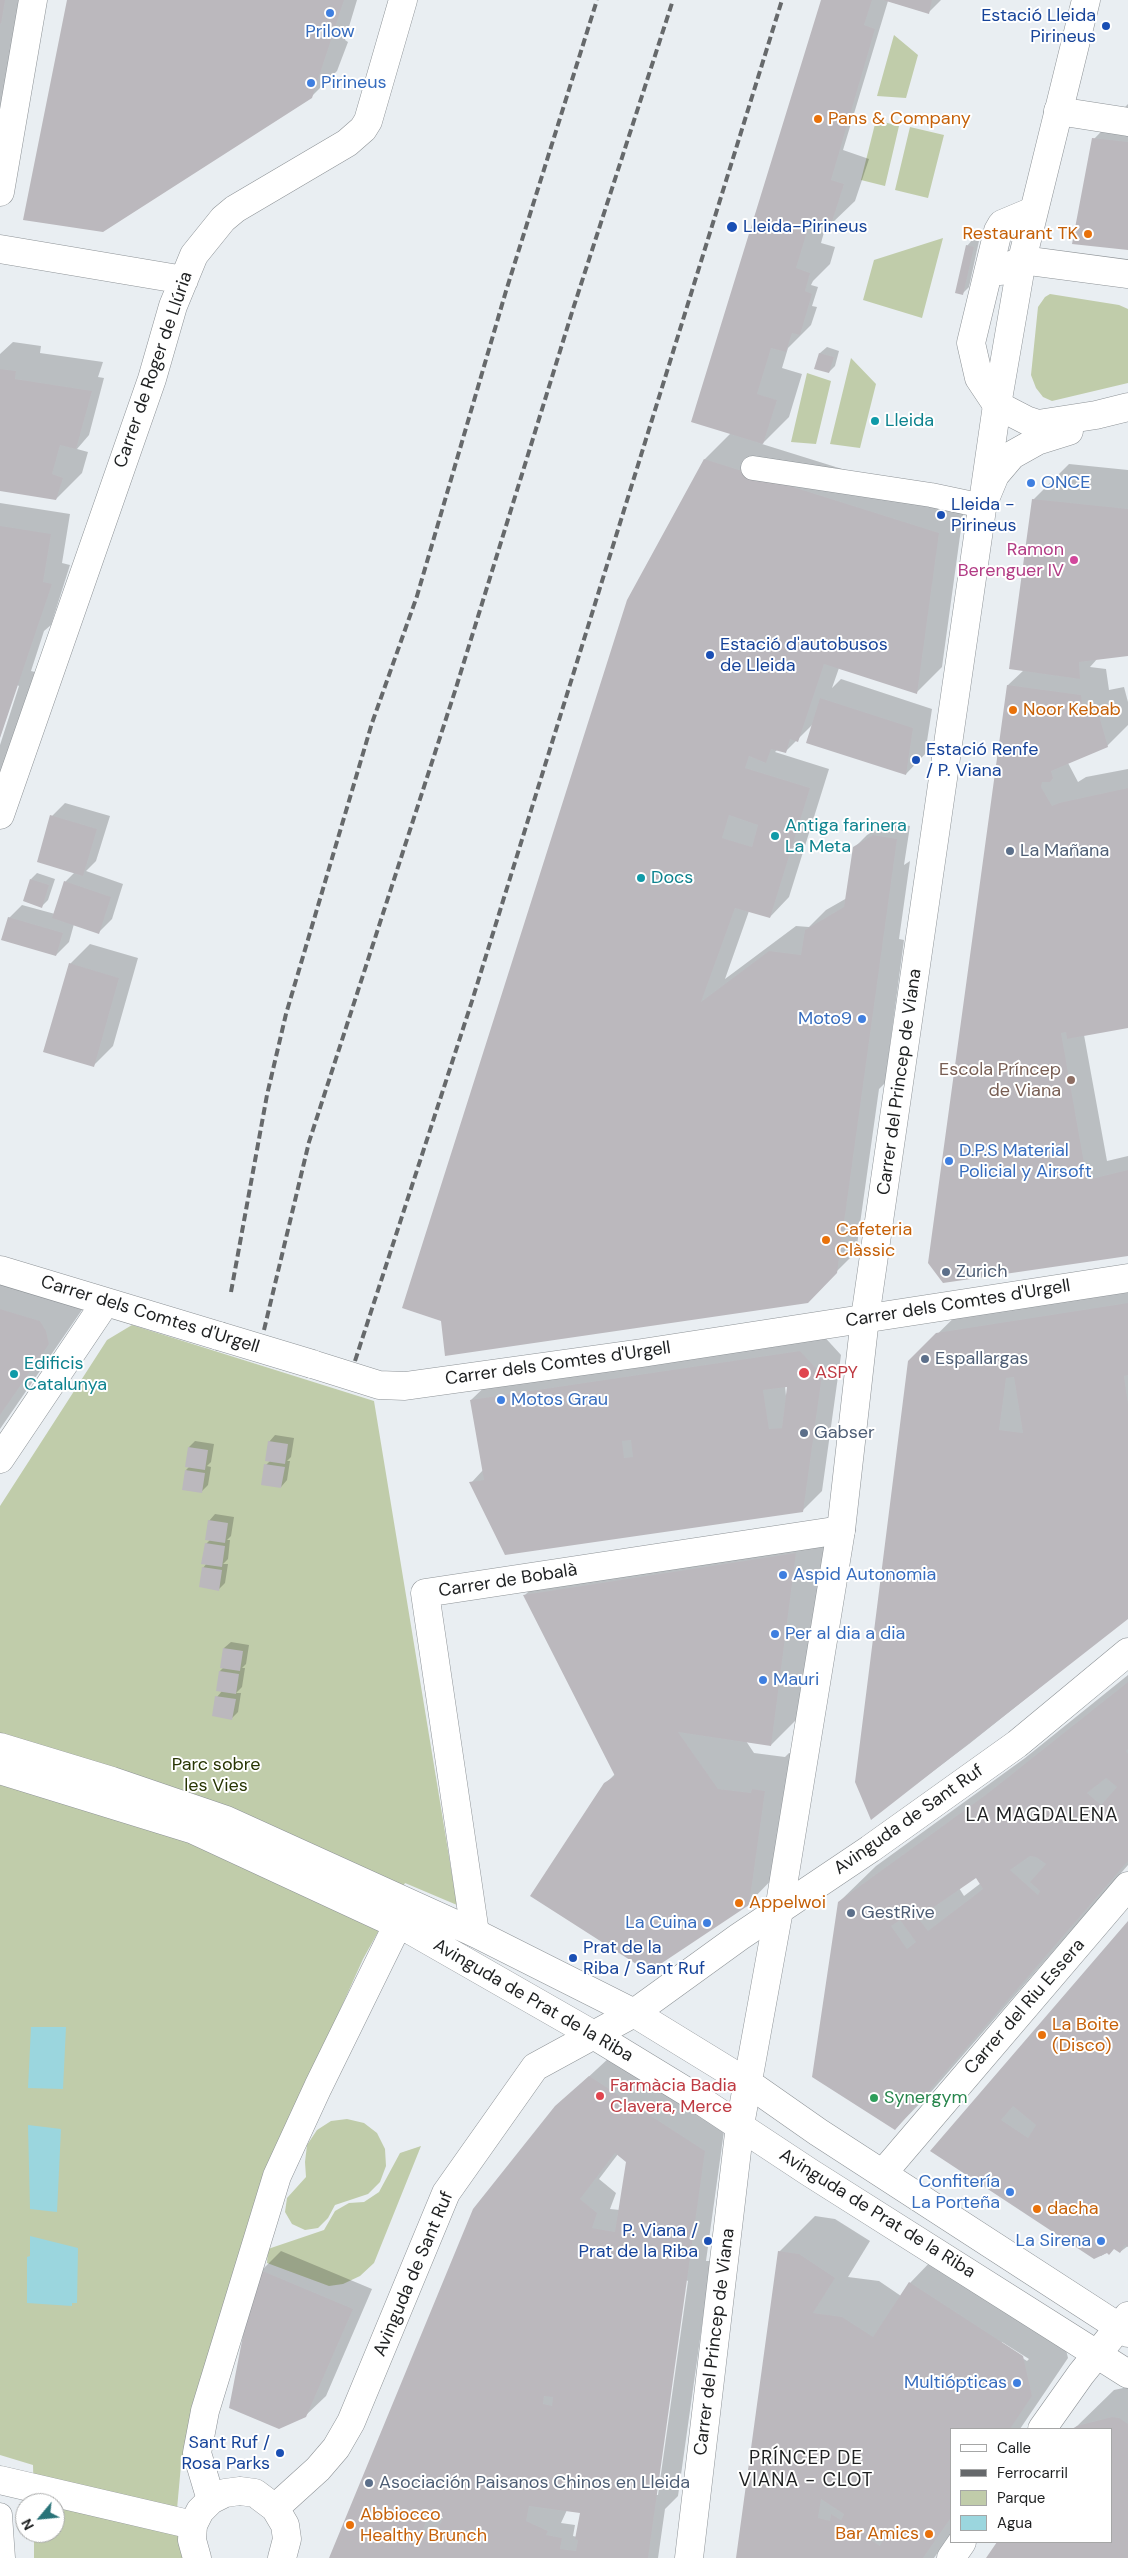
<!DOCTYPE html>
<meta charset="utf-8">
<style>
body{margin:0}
#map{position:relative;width:1128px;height:2558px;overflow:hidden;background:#e9eef2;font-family:"DM Sans",sans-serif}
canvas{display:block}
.legend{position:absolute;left:950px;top:2428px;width:162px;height:115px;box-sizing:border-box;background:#fff;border:1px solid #a5a6a6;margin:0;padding:6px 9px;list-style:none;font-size:15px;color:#1e2021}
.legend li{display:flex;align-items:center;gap:10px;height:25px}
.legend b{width:25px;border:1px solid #a5a6a6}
.north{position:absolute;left:15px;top:2493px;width:50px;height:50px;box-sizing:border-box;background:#fff;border:1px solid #a5a6a6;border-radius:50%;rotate:242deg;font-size:14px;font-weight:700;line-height:20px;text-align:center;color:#1e2021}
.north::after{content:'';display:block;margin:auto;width:18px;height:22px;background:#297378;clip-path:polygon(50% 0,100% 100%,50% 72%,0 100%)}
</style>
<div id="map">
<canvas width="1128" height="2558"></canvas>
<ul class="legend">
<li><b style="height:6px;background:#fff"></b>Calle</li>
<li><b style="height:6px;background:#66696b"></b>Ferrocarril</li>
<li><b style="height:14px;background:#c0ccaa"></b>Parque</li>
<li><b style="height:14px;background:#9bd6de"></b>Agua</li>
</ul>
<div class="north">N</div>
</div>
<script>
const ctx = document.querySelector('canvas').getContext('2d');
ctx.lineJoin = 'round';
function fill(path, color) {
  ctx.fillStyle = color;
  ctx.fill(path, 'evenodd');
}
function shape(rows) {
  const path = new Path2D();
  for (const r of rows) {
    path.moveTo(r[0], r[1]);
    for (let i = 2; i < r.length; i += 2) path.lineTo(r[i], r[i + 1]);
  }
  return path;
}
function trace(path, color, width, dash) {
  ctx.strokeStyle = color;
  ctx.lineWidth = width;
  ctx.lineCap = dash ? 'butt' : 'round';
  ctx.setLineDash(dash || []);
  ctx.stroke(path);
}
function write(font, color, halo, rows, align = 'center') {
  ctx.font = font + ' "DM Sans",sans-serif';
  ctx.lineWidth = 4;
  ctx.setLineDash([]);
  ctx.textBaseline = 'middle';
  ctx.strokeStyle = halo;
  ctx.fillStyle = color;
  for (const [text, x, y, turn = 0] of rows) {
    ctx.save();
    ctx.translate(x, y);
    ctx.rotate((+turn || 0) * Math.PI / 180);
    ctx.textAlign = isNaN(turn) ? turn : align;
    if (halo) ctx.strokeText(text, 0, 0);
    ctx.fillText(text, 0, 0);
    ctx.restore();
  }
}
fill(shape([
 [894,35,918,55,906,98,877,96],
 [876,120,899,126,885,186,861,180],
 [910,127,944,135,928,198,895,190],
 [943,238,922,318,863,300,874,260],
 [1050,294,1119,305,1128,309,1128,383,1052,401,1043,397,1036,388,1031,375,1038,307,1045,297],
 [851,358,876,384,860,448,830,444],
 [807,373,831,381,816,444,791,442],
 [132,1325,374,1401,457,1905,405,1883,363,1959,284,2134,240,2264,181,2465,176,2520,185,2558,34,2558,34,2533,55,2533,55,2503,34,2503,33,2465,0,2455,0,1506,107,1340],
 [347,2119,364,2123,377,2133,385,2149,386,2166,380,2182,368,2194,335,2205,328,2218,318,2228,305,2230,292,2224,285,2212,287,2198,306,2177,305,2162,307,2145,317,2130,331,2121],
 [421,2146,374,2263,360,2276,343,2284,329,2286,267,2263,268,2249,324,2230,335,2211,349,2203,364,2202,379,2192,400,2153]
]), '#c0ccaa');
fill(shape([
 [31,2027,66,2027,63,2089,28,2088],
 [28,2125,61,2129,57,2212,30,2209],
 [30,2236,78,2248,77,2303,72,2303,72,2306,27,2303,27,2257,30,2256]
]), '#9bd6de');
fill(shape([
 [0,0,26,0,0,157],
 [68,0,357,0,345,40,348,42,337,71,311,97],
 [822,0,941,0,928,13,888,1,843,150,869,159,855,201,829,226,826,225,821,243,835,247,830,264,813,281,811,285,818,287,812,306,817,307,811,325,788,348,782,368,802,374,789,417,762,444,964,507,942,667,917,692,839,668,832,688,841,679,932,709,925,754,906,774,813,724,785,752,777,750,775,752,829,769,789,897,770,917,749,911,725,979,796,926,809,927,826,910,847,898,854,848,867,835,887,823,910,826,904,865,910,861,899,939,904,940,885,1083,879,1089,856,1252,807,1301,641,1325,705,459,731,433],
 [1128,104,1128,249,1094,139],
 [973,239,979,241,969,287,962,294,967,246],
 [13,342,41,346,40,353,103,362,98,377,104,378,89,435,77,449,88,452,82,473,56,499,0,490,0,354],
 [827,347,839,351,835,366,829,372,816,368,820,353],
 [1069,464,1128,470,1128,655,1098,658,1090,667,1106,669,1109,690,1124,687,1128,702,1128,725,1107,746,1068,763,1078,782,1086,777,1128,769,1128,1027,1084,1035,1107,1161,1128,1156,1128,1255,944,1282,1008,685,1024,670,1033,500],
 [0,503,70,514,62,563,70,565,51,625,44,631,31,671,35,672,0,779,0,745,19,686,17,685,0,737],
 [65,803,110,816,96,861,86,871,123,884,112,919,99,932,74,924,69,942,56,955,9,918,22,905,55,914,65,882,75,872,52,816],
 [37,873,55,879,48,900,41,907,31,879],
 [90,944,138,958,113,1046,93,1066,70,964],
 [0,1269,84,1307,0,1429],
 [1128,1274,1128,1617,969,1744,871,1818,909,1362,974,1298],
 [820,1332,841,1355,822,1491,802,1511,471,1483,483,1470,471,1400,497,1375],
 [785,1386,789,1386,786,1396],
 [275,1435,294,1438,291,1457,287,1461,290,1461,287,1480,281,1487,266,1465,270,1461,269,1442],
 [195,1441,214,1444,211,1462,207,1466,211,1467,208,1485,202,1491,186,1470,190,1466,189,1447],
 [215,1514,234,1517,231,1536,227,1540,230,1540,228,1559,223,1564,228,1564,225,1583,219,1589,203,1568,207,1563,206,1544,210,1540,209,1521],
 [832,1518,807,1709,771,1745,746,1741,754,1753,785,1757,789,1753,800,1755,784,1867,748,1904,605,1784,615,1774,525,1595,561,1559],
 [231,1642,249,1645,246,1664,242,1668,245,1668,242,1687,236,1693,241,1693,238,1712,232,1718,217,1697,222,1691,220,1671,224,1667,224,1648],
 [1128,1675,1128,1865,931,2092,895,2129,839,1902,876,1866,1025,1758],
 [976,1877,981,1883,964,1896,959,1888],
 [1128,1923,1128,2246,1120,2252,1114,2248,1101,2256,1091,2256,932,2151],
 [610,2057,724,2131,706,2261,711,2261,678,2496,665,2509,658,2558,331,2558,556,2107],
 [618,2154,627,2161,620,2210,610,2209,616,2193,599,2179],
 [686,2280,688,2281,658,2495,655,2495],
 [567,2510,581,2512,577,2537,573,2536,575,2525,561,2523],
 [436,2513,445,2517,444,2519,435,2515],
 [815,2216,835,2219,870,2241,848,2277,879,2281,901,2296,910,2283,935,2257,1059,2320,1068,2358,1020,2429,952,2429,952,2532,934,2558,737,2558,779,2252],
 [1002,2342,1029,2359,1027,2361,1002,2345],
 [281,2251,372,2289,326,2396,305,2416,261,2271],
 [1128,2387,1128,2558,988,2558,999,2542,1112,2542,1112,2429,1074,2429,1114,2390]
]), '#0003');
fill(shape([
 [0,0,5,0,1,24,0,23],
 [67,0,344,0,312,98,103,232,23,220],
 [821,0,872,0,864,25,875,29,831,180,844,184,830,228,810,222,796,268,810,273,805,291,812,294,800,335,792,333,786,352,771,348,757,394,777,400,763,444,691,422],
 [883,0,932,0,929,14],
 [1092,138,1128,142,1128,250,1072,244],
 [966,245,974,247,963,295,955,293],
 [819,353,834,357,829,373,814,369],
 [0,369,16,371,15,379,92,391,76,449,60,445,52,474,63,478,56,500,0,491],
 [704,459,939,533,917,694,824,664,798,742,790,739,786,753,771,749,766,763,749,756,745,768,810,788,770,918,735,908,701,1002,769,951,801,955,805,930,844,907,853,847,873,835,897,839,837,1273,808,1303,445,1356,441,1321,402,1308,627,600],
 [729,815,758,825,752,847,722,838],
 [1032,499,1128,509,1128,656,1079,662,1080,679,1009,669],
 [0,526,51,534,43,582,52,584,0,738],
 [1007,685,1081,695,1084,715,1098,712,1108,747,1051,771,1053,778,1050,782,1042,782,1041,787,1052,806,1059,803,1128,788,1128,1028,1067,1039,1066,1032,1061,1033,1087,1180,1128,1170,1128,1256,943,1283,928,1263],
 [820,698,913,728,906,775,806,743],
 [50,815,97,829,83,876,37,862],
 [30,879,49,885,42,908,23,901],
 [64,881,111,897,99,934,52,918],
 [8,917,63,933,56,956,1,940],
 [69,963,119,978,94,1067,43,1052],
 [1128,1303,1128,1375,1124,1376,1128,1404,1128,1619,871,1820,855,1782,908,1361,936,1333],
 [1014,1377,1023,1433,999,1430,1006,1378],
 [0,1309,40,1321,46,1331,49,1344,0,1415],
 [800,1351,822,1375,803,1512,505,1555,469,1482,484,1480,470,1400],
 [787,1387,782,1428,769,1429,763,1390],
 [631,1440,633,1457,624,1458,622,1441],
 [268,1441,288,1444,285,1464,265,1461],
 [188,1447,208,1450,205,1470,185,1467],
 [264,1464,285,1467,281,1488,261,1485],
 [185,1470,205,1473,202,1493,182,1490],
 [208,1520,228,1523,225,1543,205,1540],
 [205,1543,225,1546,222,1567,201,1564],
 [796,1553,771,1746,678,1732,718,1789,751,1793,752,1789,765,1791,749,1905,653,1969,644,1969,530,1896,604,1783,615,1776,523,1595],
 [202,1567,222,1570,219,1591,199,1587],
 [223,1648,243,1651,240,1671,220,1668],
 [219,1671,239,1674,236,1694,216,1691],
 [1128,1682,1128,1749,1126,1751,1128,1754,1128,1861,895,2130,812,2077,838,1902,987,1794],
 [1106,1778,1117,1787,1101,1805,1087,1793],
 [1030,1856,1036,1857,1046,1864,1030,1882,1040,1891,1038,1895,1010,1870],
 [976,1878,983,1889,928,1931,918,1918],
 [900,1920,916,1942,907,1949,891,1926],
 [215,1696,236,1699,232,1720,212,1716],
 [1128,1921,1128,2247,1125,2245,1120,2253,1114,2249,1109,2255,1107,2253,1094,2259,930,2151],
 [1013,2106,1036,2125,1028,2138,1001,2120],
 [589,2076,705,2151,648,2558,329,2558,473,2209,555,2106],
 [615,2153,626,2162,615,2232,592,2228,597,2213,580,2199],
 [544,2396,553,2397,552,2406,543,2404],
 [529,2506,580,2513,575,2539,578,2540,576,2551,560,2549,562,2538,546,2535,548,2531,526,2521],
 [430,2512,443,2517,436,2535,423,2529],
 [778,2251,799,2254,835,2278,813,2313,842,2317,873,2337,909,2282,1023,2356,1032,2396,1010,2429,952,2429,952,2516,923,2558,736,2558],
 [821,2499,844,2514,841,2520,831,2514,830,2521,818,2518],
 [872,2529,884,2537,880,2546,867,2537],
 [260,2270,353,2309,306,2417,279,2429,229,2408,246,2320],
 [1112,2417,1119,2418,1128,2424,1128,2558,986,2558,997,2542,1112,2542,1112,2429,1072,2429,1077,2426]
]), '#bbb8bd');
const pedestrian = shape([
 [753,468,931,495,983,506],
 [0,2515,3,2558]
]);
const minor = shape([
 [1058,111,1128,122],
 [0,192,33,0],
 [1033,211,1002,224,998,231,971,343,979,378,997,405,1026,420,1038,424,1096,415,1128,407],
 [0,249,184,280],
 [1000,271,1022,260,1128,274],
 [985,499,995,475,1012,455,1037,441,1069,431],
 [0,815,152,379,173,306,194,255,223,219,235,209,347,143,363,129,368,121,403,0],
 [0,1270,219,1336],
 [312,1364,379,1385,405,1386,642,1353,1128,1278],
 [0,1459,105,1303],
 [475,1933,425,1593,841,1530],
 [883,2173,1128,1886],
 [1042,2429,1081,2374,1128,2316],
 [211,2500,197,2453,205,2411,277,2176,318,2087,398,1924],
 [275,2508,318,2469,336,2448,351,2422,446,2193,535,2067,634,2013,739,1937,870,1849,1017,1744,1128,1652],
 [197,2558,192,2540,193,2525,200,2511,211,2500,225,2493,240,2491,255,2493,275,2508,285,2525,287,2539,282,2558],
 [951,2558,962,2542]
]);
const secondary = shape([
 [0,1747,112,1781,226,1820,475,1933,634,2013,748,2083,818,2132,1128,2333],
 [0,1770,194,1830,412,1931,592,2034,697,2098,809,2172,1128,2374],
 [0,2480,193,2525]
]);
const primary = shape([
 [689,2558,740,2125,779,1910,841,1530,865,1318,997,405,1022,260,1086,0]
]);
trace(pedestrian, '#8e9397', 25);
trace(minor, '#8e9397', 29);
trace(secondary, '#8e9397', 29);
trace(primary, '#8e9397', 29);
trace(pedestrian, '#fff', 24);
trace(minor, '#fff', 28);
trace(secondary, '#fff', 28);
trace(primary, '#fff', 28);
trace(shape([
 [231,1292,267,1095,286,1014,372,723,417,596,506,291,597,0],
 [264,1330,309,1142,455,691,573,309,673,0],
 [355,1361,472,1001,782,0]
]), '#66696b', 4, [8, 4]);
const minorBridge = shape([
 [219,1336,312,1364]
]);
trace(minorBridge, '#8e9397', 29, []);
trace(minorBridge, '#fff', 28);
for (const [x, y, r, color] of [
 [330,13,5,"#3f7fe0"],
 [1106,26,5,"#1a4fb4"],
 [311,83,5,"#3f7fe0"],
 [818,119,5,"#e8710a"],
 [732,227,6,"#1a4fb4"],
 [1088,234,5,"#e8710a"],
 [875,421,5,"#0f9aa8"],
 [1031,483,5,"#3f7fe0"],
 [941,515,5,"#1a4fb4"],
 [1074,560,5,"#d1479c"],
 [710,655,5,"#1a4fb4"],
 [1013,710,5,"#e8710a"],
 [916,760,5,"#1a4fb4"],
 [775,836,5,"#0f9aa8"],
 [1010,851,5,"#5c6f8a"],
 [641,878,5,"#0f9aa8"],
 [862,1019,5,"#3f7fe0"],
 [1071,1080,5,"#8d6e63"],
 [949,1161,5,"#3f7fe0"],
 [826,1240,5,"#e8710a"],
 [946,1272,5,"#5c6f8a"],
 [925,1359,5,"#5c6f8a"],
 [804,1373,6,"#e0444e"],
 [14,1374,5,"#0f9aa8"],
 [501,1400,5,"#3f7fe0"],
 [804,1433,5,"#5c6f8a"],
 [783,1575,5,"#3f7fe0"],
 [775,1634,5,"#3f7fe0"],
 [763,1680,5,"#3f7fe0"],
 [739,1903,5,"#e8710a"],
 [851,1913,5,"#5c6f8a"],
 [707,1923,5,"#3f7fe0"],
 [573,1958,5,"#1a4fb4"],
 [1042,2035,5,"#e8710a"],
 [600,2096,5,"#e0444e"],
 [874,2098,5,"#2e9e5b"],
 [1010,2192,5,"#3f7fe0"],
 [1037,2209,5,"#e8710a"],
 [708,2241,5,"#1a4fb4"],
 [1101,2241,5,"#3f7fe0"],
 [1017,2383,5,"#3f7fe0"],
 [280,2453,5,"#1a4fb4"],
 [369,2483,5,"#5c6f8a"],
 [350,2525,5,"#e8710a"],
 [929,2534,5,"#e8710a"]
]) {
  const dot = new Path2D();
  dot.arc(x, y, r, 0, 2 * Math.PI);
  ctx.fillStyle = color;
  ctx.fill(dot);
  trace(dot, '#fff', 2);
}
write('18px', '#164399', '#fff', [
 ["Estació Lleida",1096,16,"right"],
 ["Pirineus",1096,37,"right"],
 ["Lleida-Pirineus",743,227],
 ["Lleida -",951,505],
 ["Pirineus",951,526],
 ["Estació d'autobusos",720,645],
 ["de Lleida",720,666],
 ["Estació Renfe",926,750],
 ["/ P. Viana",926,771],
 ["Prat de la",583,1948],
 ["Riba / Sant Ruf",583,1969],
 ["P. Viana /",698,2231,"right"],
 ["Prat de la Riba",698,2252,"right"],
 ["Sant Ruf /",270,2443,"right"],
 ["Rosa Parks",270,2464,"right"]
], 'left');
write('18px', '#366cbe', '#fff', [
 ["Prilow",330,32,"center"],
 ["Pirineus",321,83],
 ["ONCE",1041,483],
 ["Moto9",852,1019,"right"],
 ["D.P.S Material",959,1151],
 ["Policial y Airsoft",959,1172],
 ["Motos Grau",511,1400],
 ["Aspid Autonomia",793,1575],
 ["Per al dia a dia",785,1634],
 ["Mauri",773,1680],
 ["La Cuina",697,1923,"right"],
 ["Confitería",1000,2182,"right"],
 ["La Porteña",1000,2203,"right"],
 ["La Sirena",1091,2241,"right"],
 ["Multiópticas",1007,2383,"right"]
], 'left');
write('18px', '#c56008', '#fff', [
 ["Pans & Company",828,119],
 ["Restaurant TK",1078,234,"right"],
 ["Noor Kebab",1023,710],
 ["Cafeteria",836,1230],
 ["Clàssic",836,1251],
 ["Appelwoi",749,1903],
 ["La Boite",1052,2025],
 ["(Disco)",1052,2046],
 ["dacha",1047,2209],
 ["Abbiocco",360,2515],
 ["Healthy Brunch",360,2536],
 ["Bar Amics",919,2534,"right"]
], 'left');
write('18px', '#1e2021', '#fff', [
 ["Carrer de Roger de Llúria",154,370,-71],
 ["Carrer del Princep de Viana",900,1082,-82],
 ["Carrer dels Comtes d'Urgell",958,1304,-9],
 ["Carrer dels Comtes d'Urgell",150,1315,17],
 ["Carrer dels Comtes d'Urgell",558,1364,-8],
 ["Carrer de Bobalà",508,1581,-9],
 ["Avinguda de Sant Ruf",909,1820,-35],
 ["Avinguda de Prat de la Riba",533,2001,30],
 ["Carrer del Riu Essera",1025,2007,-49],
 ["Avinguda de Prat de la Riba",877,2214,32],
 ["Avinguda de Sant Ruf",414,2274,-67],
 ["Carrer del Princep de Viana",715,2342,-83]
]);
write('18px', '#0d838f', '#fff', [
 ["Lleida",885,421],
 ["Antiga farinera",785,826],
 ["La Meta",785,847],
 ["Docs",651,878],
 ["Edificis",24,1364],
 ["Catalunya",24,1385]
], 'left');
write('18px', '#b23c85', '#fff', [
 ["Ramon",1064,550],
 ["Berenguer IV",1064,571]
], 'right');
write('18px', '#4e5e75', '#fff', [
 ["La Mañana",1020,851],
 ["Zurich",956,1272],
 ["Espallargas",935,1359],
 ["Gabser",814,1433],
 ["GestRive",861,1913],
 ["Asociación Paisanos Chinos en Lleida",379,2483]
], 'left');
write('18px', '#785e54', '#fff', [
 ["Escola Príncep",1061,1070],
 ["de Viana",1061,1091]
], 'right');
write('18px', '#be3a42', '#fff', [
 ["ASPY",815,1373],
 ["Farmàcia Badia",610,2086],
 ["Clavera, Merce",610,2107]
], 'left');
write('18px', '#283503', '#fff', [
 ["Parc sobre",216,1765],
 ["les Vies",216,1786]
]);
write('18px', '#27864d', '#fff', [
 ["Synergym",884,2098]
], 'left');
ctx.letterSpacing = '1px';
write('19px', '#1e2021', '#fff', [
 ["LA MAGDALENA",1042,1816],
 ["PRÍNCEP DE",806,2459],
 ["VIANA - CLOT",806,2481]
]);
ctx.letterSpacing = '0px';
</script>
